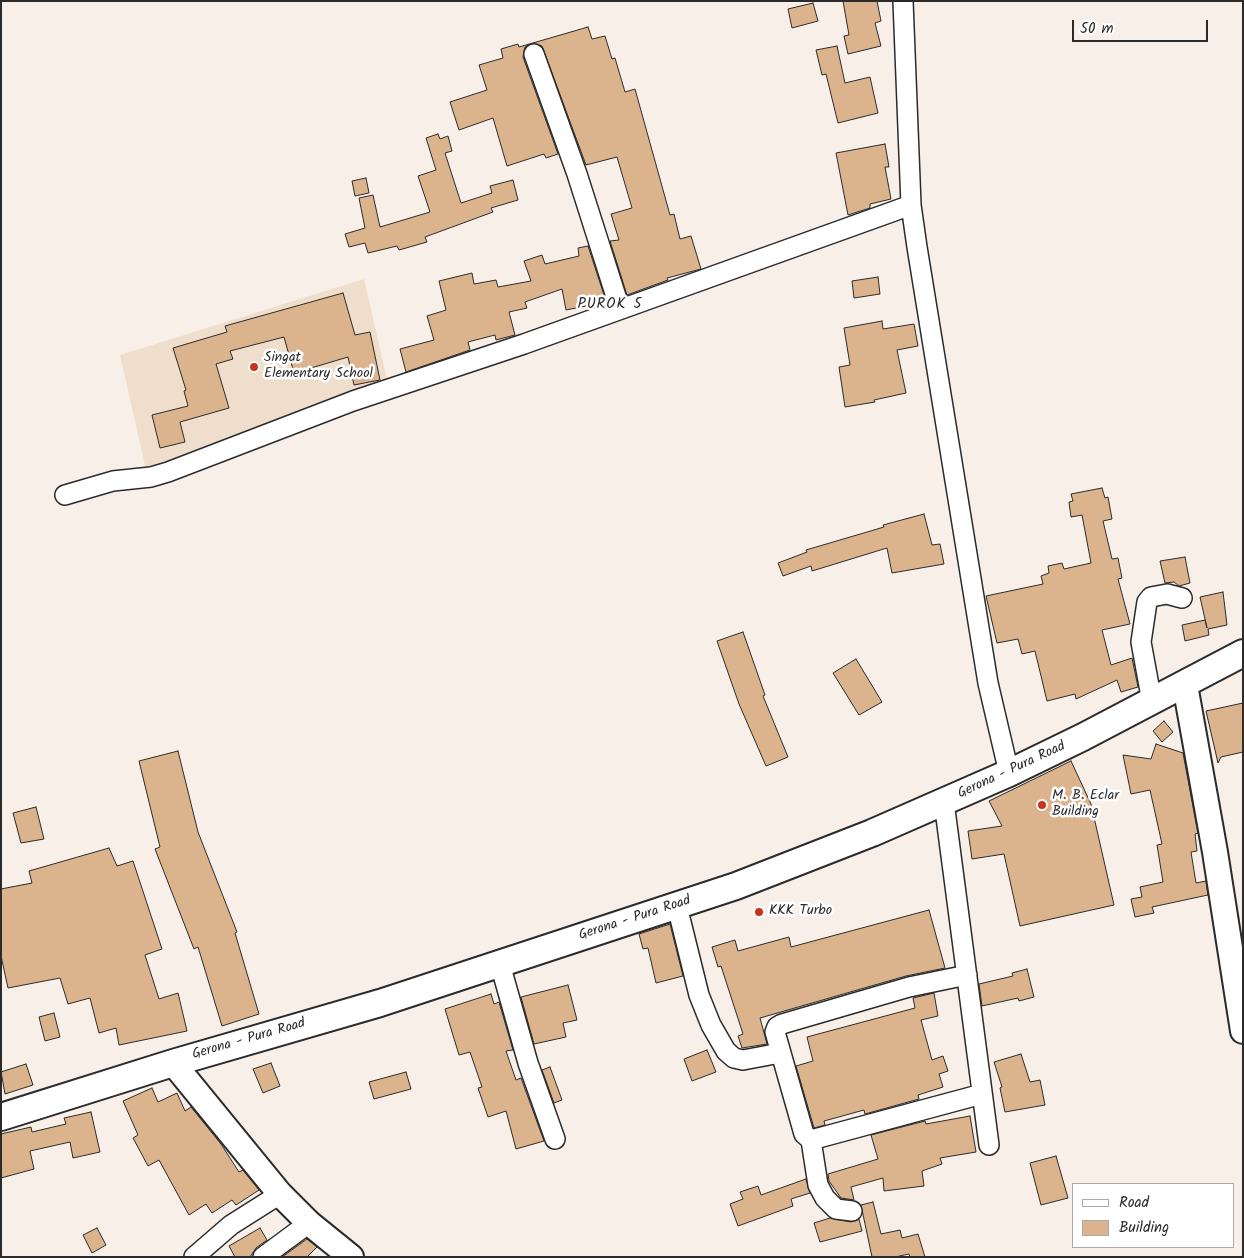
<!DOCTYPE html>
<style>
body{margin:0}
#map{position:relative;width:1244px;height:1258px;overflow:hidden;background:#f8f0e8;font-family:Kalam,sans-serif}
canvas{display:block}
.frame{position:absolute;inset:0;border:2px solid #2b2b2b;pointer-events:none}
.legend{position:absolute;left:1072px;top:1183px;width:162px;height:65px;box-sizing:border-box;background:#fff;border:1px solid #aaa;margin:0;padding:6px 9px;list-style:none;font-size:15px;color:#2b2b2b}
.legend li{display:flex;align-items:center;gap:10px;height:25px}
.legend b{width:25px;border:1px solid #aaa}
.scale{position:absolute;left:1072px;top:20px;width:136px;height:22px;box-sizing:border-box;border:2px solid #2b2b2b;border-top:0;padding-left:6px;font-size:15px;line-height:18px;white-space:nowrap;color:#2b2b2b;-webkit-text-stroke:4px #fff;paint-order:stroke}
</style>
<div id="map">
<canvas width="1244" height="1258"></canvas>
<div class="frame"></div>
<ul class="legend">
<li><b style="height:6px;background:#fff"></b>Road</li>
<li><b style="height:14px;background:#dbb38c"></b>Building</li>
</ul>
<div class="scale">50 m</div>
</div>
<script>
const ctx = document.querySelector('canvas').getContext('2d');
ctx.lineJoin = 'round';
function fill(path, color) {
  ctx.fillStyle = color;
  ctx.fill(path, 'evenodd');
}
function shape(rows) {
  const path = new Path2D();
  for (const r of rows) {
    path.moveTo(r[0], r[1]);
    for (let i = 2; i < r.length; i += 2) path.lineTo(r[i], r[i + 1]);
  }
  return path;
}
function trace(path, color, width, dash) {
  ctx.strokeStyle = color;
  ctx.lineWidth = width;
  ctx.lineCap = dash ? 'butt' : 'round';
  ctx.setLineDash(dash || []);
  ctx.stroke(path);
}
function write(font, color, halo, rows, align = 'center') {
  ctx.font = font + ' Kalam,sans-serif';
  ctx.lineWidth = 5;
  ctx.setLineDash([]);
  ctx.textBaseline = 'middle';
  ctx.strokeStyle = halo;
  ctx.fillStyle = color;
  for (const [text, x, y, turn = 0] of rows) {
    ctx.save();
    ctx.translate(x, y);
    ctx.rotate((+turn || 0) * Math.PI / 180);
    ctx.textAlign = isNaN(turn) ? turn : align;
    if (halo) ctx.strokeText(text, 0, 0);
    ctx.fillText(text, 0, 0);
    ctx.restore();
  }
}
fill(shape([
 [364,279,387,379,146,470,120,355]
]), '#efdecc');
const building = shape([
 [843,1,877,1,881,21,875,23,881,46,848,54,844,36,849,35,843,1],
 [813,3,818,21,792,28,788,9,813,3],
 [588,27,592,39,605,36,612,59,615,58,625,92,635,89,670,215,674,214,680,239,691,236,701,269,667,278,668,280,627,295,610,241,619,240,611,214,632,208,617,157,586,165,542,46,530,44,525,47,523,57,558,154,546,158,544,154,507,166,493,118,459,130,450,102,487,90,479,65,503,58,501,49,518,44,519,47,588,27],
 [837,46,845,83,870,77,878,113,838,123,826,74,822,75,816,50,837,46],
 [438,134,440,139,448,136,452,151,445,153,461,203,492,193,490,186,513,180,518,200,491,208,493,212,425,237,427,242,399,250,397,246,368,253,365,243,349,247,345,234,365,228,359,198,373,195,380,227,430,212,418,176,436,170,426,138,438,134],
 [885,144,889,167,885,167,891,199,870,204,870,208,848,215,836,153,885,144],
 [366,178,369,193,355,196,352,181,366,178],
 [588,246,605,298,585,303,586,306,566,310,562,289,525,302,527,308,509,312,515,335,496,340,495,335,468,342,470,350,406,372,400,349,434,340,427,316,446,310,439,281,472,273,474,284,496,280,498,287,531,281,524,261,542,255,545,264,579,256,578,248,588,246],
 [878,277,880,294,854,298,852,281,878,277],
 [343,293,355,335,370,332,380,380,354,385,348,357,294,373,284,337,230,351,233,359,216,364,229,408,180,422,185,442,160,448,152,415,188,406,184,391,186,390,173,348,227,332,225,326,343,293],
 [882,321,883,329,914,324,918,346,897,350,906,393,874,400,875,402,845,407,839,367,850,365,844,328,882,321],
 [1102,488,1105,498,1108,497,1112,519,1103,521,1112,559,1118,558,1122,578,1118,579,1130,624,1102,630,1111,665,1132,658,1138,687,1121,692,1117,680,1076,699,1075,694,1047,701,1035,651,1022,654,1018,639,997,643,986,596,1043,584,1041,576,1049,573,1048,566,1062,563,1064,569,1091,563,1082,515,1071,517,1069,502,1073,501,1071,494,1102,488],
 [924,514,932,545,940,544,944,564,892,573,887,548,812,571,811,566,783,576,778,563,807,552,806,550,884,527,883,525,924,514],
 [1185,557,1190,583,1179,586,1174,582,1165,583,1160,561,1185,557],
 [1223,592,1227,625,1208,629,1209,635,1185,641,1182,625,1205,620,1207,628,1200,597,1223,592],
 [743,632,765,695,763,696,788,757,766,766,739,704,717,641,743,632],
 [856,659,882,702,859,715,833,673,856,659],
 [1243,703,1243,752,1221,757,1218,763,1206,711,1243,703],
 [1164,721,1173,732,1162,742,1153,731,1164,721],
 [1156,744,1183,753,1198,833,1195,834,1197,851,1191,852,1196,883,1206,881,1208,895,1152,907,1154,913,1135,917,1131,899,1142,897,1140,887,1163,882,1157,845,1162,844,1150,790,1131,794,1123,755,1151,759,1156,744],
 [178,751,198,832,237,932,235,933,259,1014,222,1026,198,947,194,949,155,849,160,847,139,761,178,751],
 [1071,761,1091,804,1114,905,1020,926,1004,854,972,859,968,831,1002,826,989,801,1071,761],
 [36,807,44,839,21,843,13,813,36,807],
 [109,848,117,866,133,861,162,949,145,955,159,999,178,993,187,1031,119,1045,116,1028,99,1033,90,998,68,1004,60,978,8,988,1,956,1,889,32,883,29,871,109,848],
 [929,910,945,968,906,976,760,1018,767,1044,742,1048,738,1036,743,1034,721,966,718,967,712,947,735,940,738,951,789,937,791,947,929,910],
 [670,924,683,976,656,983,648,948,643,949,639,934,670,924],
 [1027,969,1034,997,1019,1001,1018,998,982,1006,979,984,1013,976,1012,973,1027,969],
 [568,985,577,1020,563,1023,566,1037,534,1044,521,997,568,985],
 [934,993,938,1016,921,1020,932,1060,943,1056,948,1071,939,1074,943,1087,918,1095,919,1099,865,1114,864,1110,824,1121,825,1125,814,1128,796,1066,813,1061,807,1037,915,1008,913,998,934,993],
 [491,994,494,1004,499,1002,513,1050,506,1051,516,1080,521,1078,544,1141,516,1149,506,1111,488,1117,478,1088,482,1087,470,1052,459,1055,445,1009,491,994],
 [54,1013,60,1037,45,1041,39,1017,54,1013],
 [707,1050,716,1072,692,1081,684,1059,707,1050],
 [1021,1054,1030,1082,1040,1080,1045,1105,1005,1112,1000,1088,1002,1087,994,1062,1021,1054],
 [271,1063,280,1086,263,1093,253,1069,271,1063],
 [26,1064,33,1085,5,1094,1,1072,26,1064],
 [550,1067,562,1100,554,1103,542,1070,550,1067],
 [406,1072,411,1089,374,1099,369,1082,406,1072],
 [152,1088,158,1102,177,1093,185,1111,191,1107,221,1144,239,1172,243,1170,259,1190,236,1205,232,1200,212,1213,206,1204,189,1215,159,1160,148,1166,133,1138,138,1135,123,1101,152,1088],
 [91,1112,100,1152,73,1158,70,1142,30,1151,34,1169,1,1178,1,1134,31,1127,32,1132,66,1124,64,1118,91,1112],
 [970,1116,976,1152,940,1158,942,1164,922,1171,924,1186,884,1191,883,1178,851,1187,854,1200,841,1198,829,1181,828,1174,878,1159,871,1135,925,1121,926,1124,970,1116],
 [1056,1156,1068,1198,1041,1205,1030,1163,1056,1156],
 [806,1179,810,1193,791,1199,793,1206,738,1226,730,1204,743,1199,740,1192,758,1186,761,1195,806,1179],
 [873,1202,881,1234,900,1230,902,1238,918,1234,925,1257,910,1257,909,1254,895,1257,872,1257,861,1205,873,1202],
 [830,1218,851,1222,859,1219,862,1231,820,1242,814,1223,830,1218],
 [97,1228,106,1245,92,1253,83,1235,97,1228],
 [260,1228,267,1240,256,1248,250,1257,235,1257,229,1246,260,1228],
 [307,1239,317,1247,307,1257,282,1257,307,1239]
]);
fill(building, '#dbb38c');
trace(building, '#2b2b2b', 1);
const minor = shape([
 [903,1,911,205,917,247,988,683,1009,773],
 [534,54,577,174,620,309],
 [65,495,113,481,151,477,168,472,353,401,524,344,911,205],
 [1152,702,1141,642,1147,602,1151,597,1167,594,1182,598],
 [944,802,989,1145],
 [677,906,699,995,711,1025,726,1051,734,1058,743,1060,780,1053],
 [500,964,528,1063,555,1139],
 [967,975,909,987,782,1024,777,1027,775,1032,804,1134,811,1140,982,1094],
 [811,1140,818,1185,825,1198,836,1209,852,1211],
 [194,1257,231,1225,280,1194],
 [263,1257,309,1223]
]);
const tertiary = shape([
 [1185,685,1215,852,1243,1031],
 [173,1063,280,1194,309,1223,351,1257]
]);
const secondary = shape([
 [1,1117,173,1063,380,1003,736,886,872,833,1009,773,1083,737,1243,653]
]);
trace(minor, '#2b2b2b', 22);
trace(tertiary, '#2b2b2b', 28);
trace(secondary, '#2b2b2b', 30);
trace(minor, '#fff', 19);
trace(tertiary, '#fff', 24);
trace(secondary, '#fff', 26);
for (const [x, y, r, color] of [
 [254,367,5,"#c8321e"],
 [1042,805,5,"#c8321e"],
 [759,912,5,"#c8321e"]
]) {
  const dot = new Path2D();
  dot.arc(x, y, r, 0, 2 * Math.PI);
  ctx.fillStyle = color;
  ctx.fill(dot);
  trace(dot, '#fff', 2);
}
write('14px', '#2b2b2b', '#fff', [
 ["Singat",264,359],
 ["Elementary School",264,375],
 ["M. B. Eclar",1052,797],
 ["Building",1052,813],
 ["KKK Turbo",769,912]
], 'left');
write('14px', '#2b2b2b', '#fff', [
 ["Gerona - Pura Road",1012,771,-25],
 ["Gerona - Pura Road",635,919,-18],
 ["Gerona - Pura Road",249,1040,-16]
]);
ctx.letterSpacing = '1px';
write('15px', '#2b2b2b', '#fff', [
 ["PUROK 5",610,305]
]);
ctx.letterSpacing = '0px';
</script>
